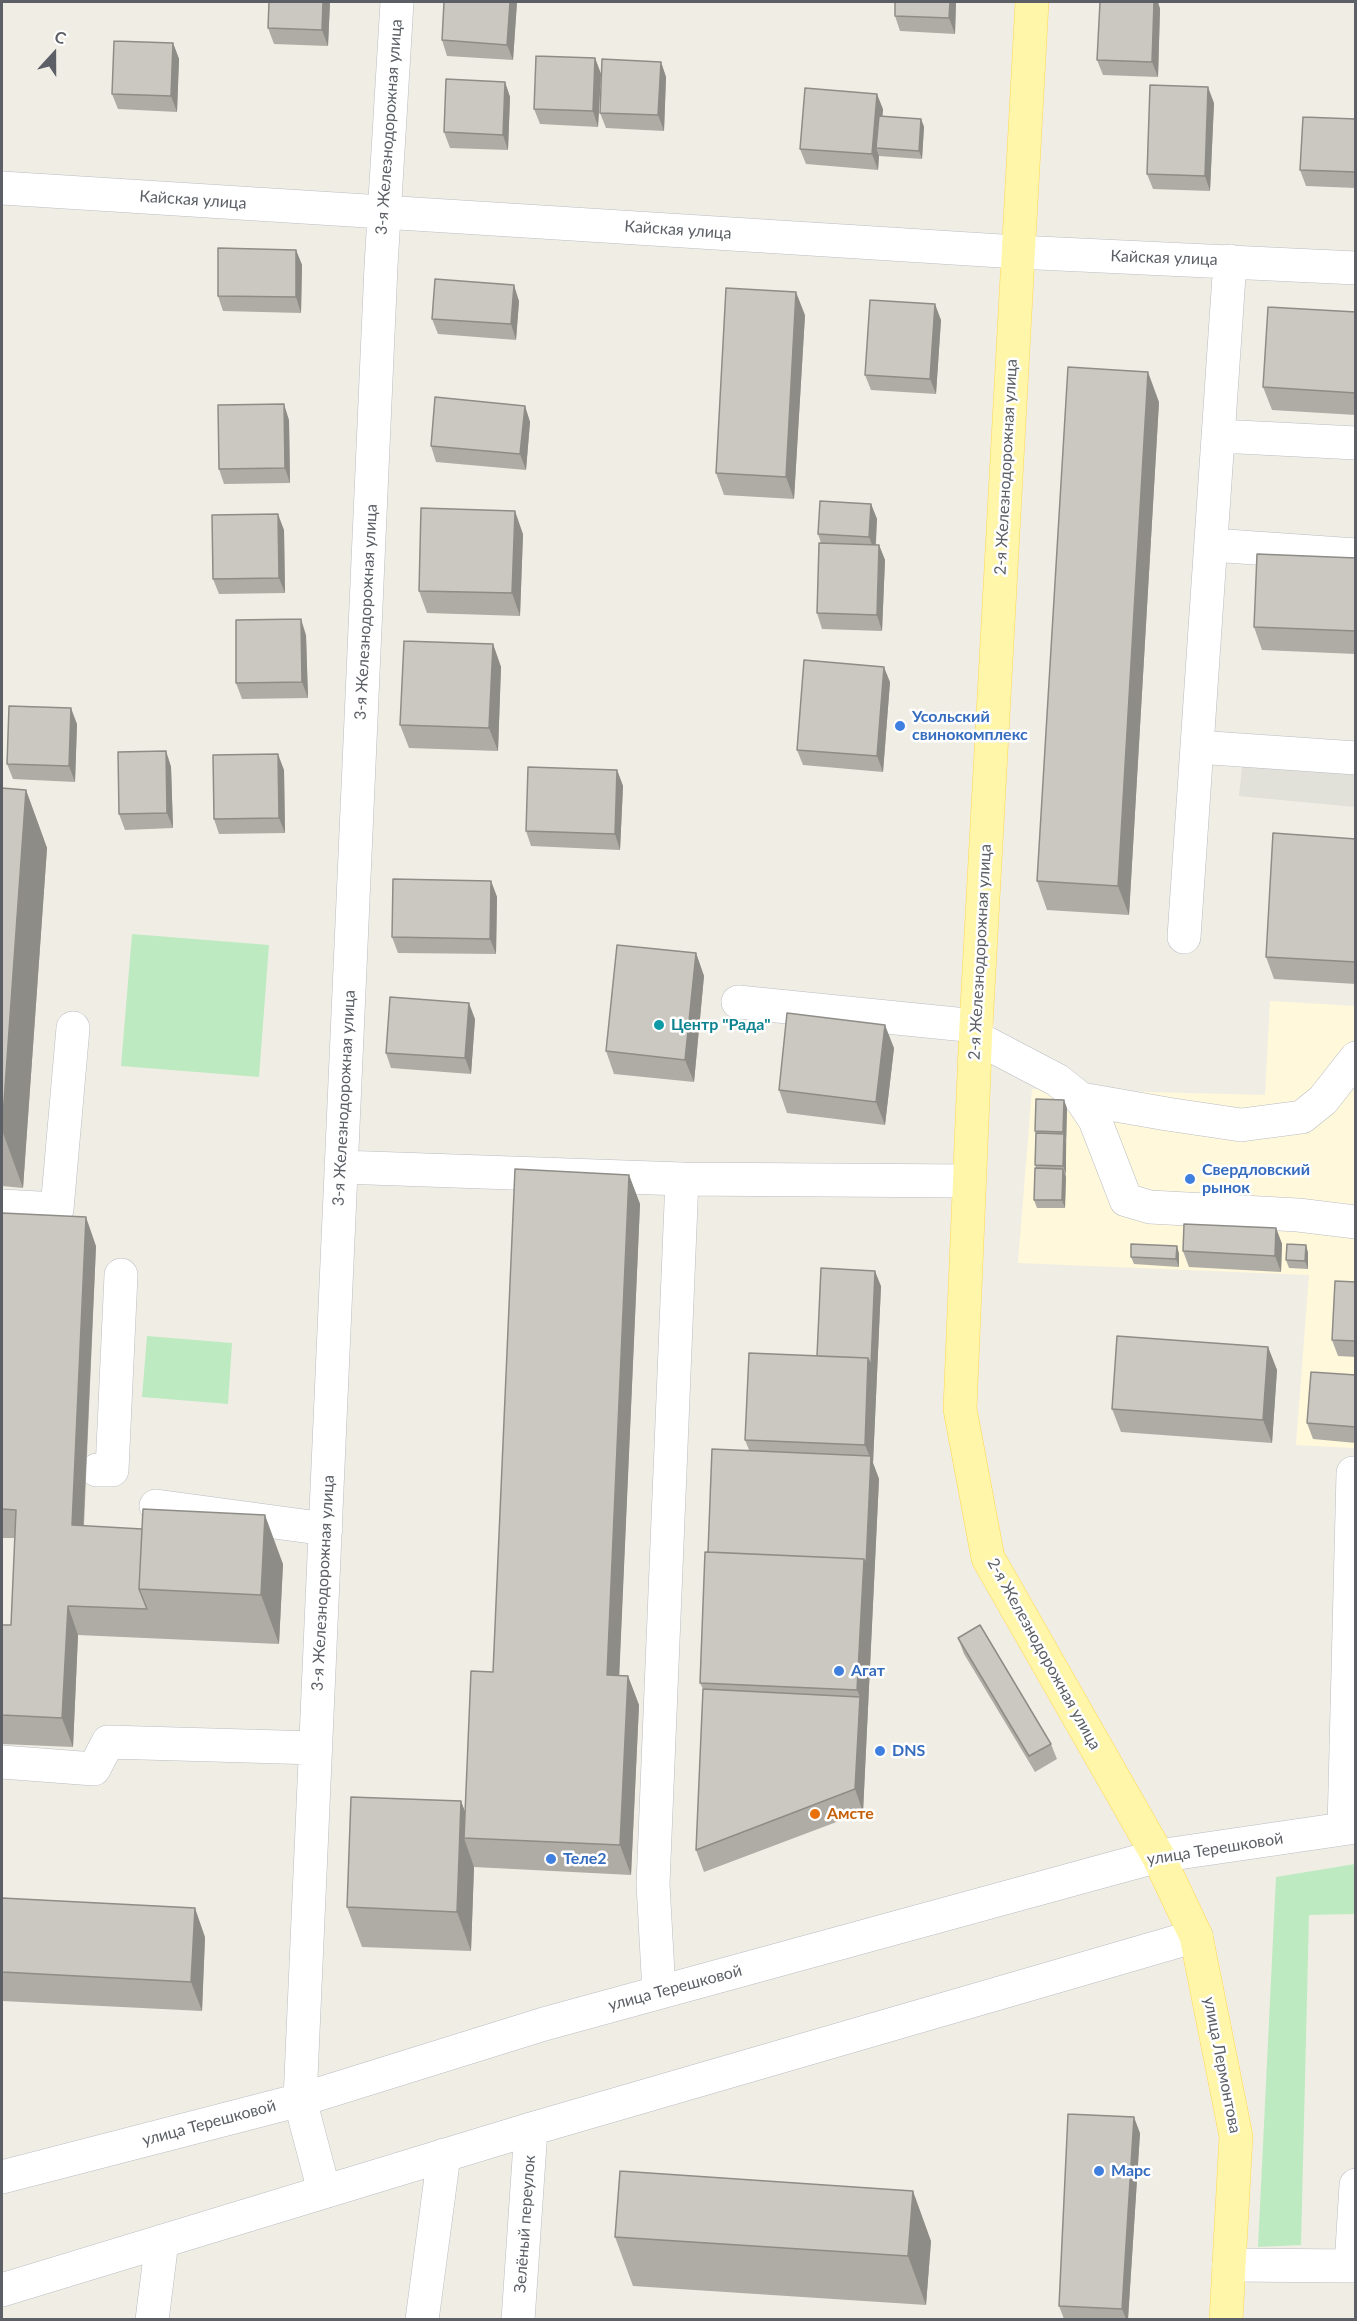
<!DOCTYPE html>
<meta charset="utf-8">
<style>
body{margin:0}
#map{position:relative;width:1357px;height:2321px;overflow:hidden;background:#f0eee4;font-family:Lato,sans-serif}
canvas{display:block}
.frame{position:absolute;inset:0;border:3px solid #5c6066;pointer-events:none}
.north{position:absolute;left:24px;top:24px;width:60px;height:60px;-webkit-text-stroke:4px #fff;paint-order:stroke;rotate:21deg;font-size:16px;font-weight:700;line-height:24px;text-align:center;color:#5c6066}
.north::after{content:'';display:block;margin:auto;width:21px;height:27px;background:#5c6066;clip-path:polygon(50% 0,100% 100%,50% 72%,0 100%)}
</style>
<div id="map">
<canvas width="1357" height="2321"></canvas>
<div class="frame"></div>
<div class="north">С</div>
</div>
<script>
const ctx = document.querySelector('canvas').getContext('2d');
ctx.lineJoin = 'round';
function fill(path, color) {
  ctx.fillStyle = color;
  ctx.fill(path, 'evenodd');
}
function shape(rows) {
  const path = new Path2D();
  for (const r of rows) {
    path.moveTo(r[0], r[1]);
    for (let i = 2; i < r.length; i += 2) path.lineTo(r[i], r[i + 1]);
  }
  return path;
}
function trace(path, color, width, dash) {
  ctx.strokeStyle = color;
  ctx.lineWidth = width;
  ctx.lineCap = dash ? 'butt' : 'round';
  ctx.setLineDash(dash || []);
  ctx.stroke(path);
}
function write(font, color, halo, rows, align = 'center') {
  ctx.font = font + ' Lato,sans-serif';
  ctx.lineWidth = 5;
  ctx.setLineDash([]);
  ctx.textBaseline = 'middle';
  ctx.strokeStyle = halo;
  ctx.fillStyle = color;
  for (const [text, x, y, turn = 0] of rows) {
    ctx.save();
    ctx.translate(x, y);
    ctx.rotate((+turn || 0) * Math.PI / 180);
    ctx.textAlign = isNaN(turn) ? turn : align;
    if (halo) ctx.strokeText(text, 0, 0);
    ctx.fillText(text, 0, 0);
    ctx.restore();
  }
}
fill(shape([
 [1270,1001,1355,1006,1355,1448,1296,1445,1309,1275,1018,1263,1032,1089,1265,1095]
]), '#fff8da');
fill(shape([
 [1243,758,1355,769,1355,807,1239,796]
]), '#e1e0d9');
fill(shape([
 [132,934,269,945,259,1077,121,1066],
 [147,1336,232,1343,228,1404,142,1397],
 [1355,1864,1355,1914,1309,1915,1301,2245,1258,2247,1276,1877]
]), '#beeac1');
const minor = shape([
 [2,188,1017,252,1356,268],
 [1219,436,1356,443],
 [1212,545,1356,555],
 [1197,747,1356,758],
 [1184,937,1230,261],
 [738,1002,976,1026],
 [975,1037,1057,1080,1081,1099,1095,1120,1126,1200,1150,1207,1298,1215,1356,1222],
 [1081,1099,1167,1114,1241,1125,1302,1117,1323,1100,1356,1058],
 [341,1167,682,1179,969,1181],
 [2,1206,57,1209,73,1028],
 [97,1470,112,1470,121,1275],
 [156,1506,326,1529],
 [2,1762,94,1769,108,1742,316,1748],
 [1344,1828,1353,1473],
 [659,1992,653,1884,682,1179],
 [2,2177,300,2100,544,2024,1158,1856,1356,1827],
 [324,2191,300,2100,381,266,397,2],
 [1229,2265,1356,2266],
 [1351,2266,1356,2185],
 [2,2290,531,2129,1196,1936],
 [152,2320,162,2241],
 [422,2320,444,2155],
 [518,2320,531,2129]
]);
const major = shape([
 [1032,2,976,1026,960,1409,988,1558,1158,1856,1196,1936,1236,2136,1226,2320]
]);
trace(minor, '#b9bcc2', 34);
trace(major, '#ffd74e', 34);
trace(minor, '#fff', 33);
trace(major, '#fff6aa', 33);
fill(shape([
 [330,2,328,46,274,44,268,28],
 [444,2,517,2,513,60,447,56,442,40],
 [956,2,955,34,900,31,895,16],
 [1100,2,1158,2,1160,9,1158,77,1103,75,1097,60],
 [173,43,179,59,177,112,118,109,112,94],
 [595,58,601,74,598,127,540,124,534,109],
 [661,62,666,77,664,131,606,128,600,113],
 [505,82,510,97,508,150,450,148,444,132],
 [1214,103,1210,191,1153,189,1147,174],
 [883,109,882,116,921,119,924,127,922,159,879,156,878,170,806,164,800,149],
 [1356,119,1356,188,1306,186,1300,170],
 [296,250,302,265,301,313,223,311,218,296],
 [519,301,516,340,438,334,432,319],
 [1356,312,1356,415,1272,410,1263,387],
 [805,315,794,499,724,495,716,473],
 [941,320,936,394,871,390,865,375],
 [1159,402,1129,915,1047,910,1037,881],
 [525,406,530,422,526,470,436,462,431,446],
 [289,420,290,483,224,484,219,469],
 [871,504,877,519,876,545,879,545,885,560,882,631,822,629,817,613,821,543,818,534],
 [284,530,285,593,219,594,213,579],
 [523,534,520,616,427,613,419,591],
 [1356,558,1356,654,1262,650,1254,627],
 [306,635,308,698,242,699,236,683],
 [493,644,501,667,498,751,409,748,400,725],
 [890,682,883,772,803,765,797,750],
 [77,724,75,782,13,779,7,764],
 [166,751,171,767,173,828,125,830,119,814],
 [284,770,285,833,219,834,214,819],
 [617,770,623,786,620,850,531,846,526,831],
 [2,788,26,790,47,848,23,1188,2,1186],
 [1356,839,1356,984,1274,979,1266,957],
 [491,881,497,897,496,954,398,953,392,937],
 [696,953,704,976,694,1082,614,1074,606,1051],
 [475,1019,471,1074,391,1068,386,1053],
 [894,1048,885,1125,787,1113,779,1090],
 [1067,1108,1065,1208,1037,1208,1034,1200,1036,1168,1035,1165,1036,1134,1035,1131],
 [629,1175,640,1204,619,1675,628,1676,639,1705,631,1875,474,1867,471,1951,362,1947,347,1907,461,1801,465,1812,493,1672],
 [2,1213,96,1246,84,1526,283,1564,279,1644,78,1635,73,1747,2,1744,2,1625,11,1625,15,1538,2,1538],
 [1276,1228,1282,1244,1281,1272,1189,1267,1183,1251],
 [1306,1245,1308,1253,1308,1269,1289,1268,1286,1260],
 [1177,1246,1179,1254,1179,1267,1134,1264,1131,1257],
 [1356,1282,1356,1357,1338,1356,1332,1340],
 [881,1286,873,1463,879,1479,863,1812,704,1872,696,1850,703,1689,700,1683,708,1552,749,1450,745,1440,817,1356],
 [1268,1347,1277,1370,1272,1443,1121,1432,1112,1409],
 [1356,1375,1356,1443,1313,1439,1307,1423],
 [958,1638,1051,1744,1057,1759,1035,1772,964,1654],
 [2,1898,205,1937,202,2011,2,2001],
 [1140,2133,1128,2319,1064,2319,1059,2306],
 [615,2237,931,2241,926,2305,633,2286]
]), '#afaca6');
fill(shape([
 [323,2,330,2,328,46,322,30],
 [510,2,517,2,513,60,507,45],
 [950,2,956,2,955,34,949,18],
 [1154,2,1158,2,1160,9,1158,77,1152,62],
 [173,43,179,59,177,112,171,96],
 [595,58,601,74,598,127,593,111],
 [661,62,666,77,664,131,658,115],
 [505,82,510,97,508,150,503,135],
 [1208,87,1214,103,1210,191,1205,176],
 [877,94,883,109,880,149,876,148,879,156,878,170,872,154],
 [921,119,924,127,922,159,919,151],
 [296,250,302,265,301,313,296,297],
 [514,285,519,301,516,340,511,324],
 [796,292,805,315,794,499,786,477],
 [935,304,941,320,936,394,930,379],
 [1148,372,1159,402,1129,915,1118,886],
 [284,404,289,420,290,483,285,468],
 [525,406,530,422,526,470,520,454],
 [871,504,877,519,875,553,869,537],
 [515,511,523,534,520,616,512,593],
 [278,514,284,530,285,593,279,578],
 [879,545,885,560,882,631,877,615],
 [301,619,306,635,308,698,302,682],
 [493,644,501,667,498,751,489,728],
 [884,667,890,682,883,772,877,756],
 [71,708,77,724,75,782,69,766],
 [166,751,171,767,173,828,167,813],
 [278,754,284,770,285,833,279,818],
 [617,770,623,786,620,850,615,834],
 [26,790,47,848,23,1188,2,1130],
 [491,881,497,897,496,954,490,939],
 [696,953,704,976,694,1082,685,1060],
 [469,1003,475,1019,471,1074,465,1058],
 [885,1025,894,1048,885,1125,876,1102],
 [1064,1100,1067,1108,1066,1140,1063,1132],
 [1064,1134,1066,1142,1066,1174,1063,1166],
 [1063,1169,1066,1177,1065,1208,1062,1200],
 [629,1175,640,1204,618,1704,607,1675],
 [86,1217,96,1246,82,1555,72,1525],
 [1276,1228,1282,1244,1281,1272,1275,1256],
 [1306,1245,1308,1253,1308,1269,1305,1261],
 [1177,1246,1179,1254,1179,1267,1176,1259],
 [875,1271,881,1286,873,1463,879,1479,863,1812,855,1789,860,1697,857,1690,864,1559,871,1460,865,1445,868,1358],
 [1268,1347,1277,1370,1272,1443,1263,1420],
 [265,1515,283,1564,279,1644,261,1595],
 [68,1606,78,1635,73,1747,62,1718],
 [628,1676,639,1705,631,1875,620,1845],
 [461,1801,475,1839,464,1838,474,1867,471,1951,457,1912],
 [195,1908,205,1937,202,2011,191,1982],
 [1134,2117,1140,2133,1128,2319,1126,2319,1122,2309],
 [913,2191,931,2241,926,2305,908,2256]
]), '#8e8c87');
const building = shape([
 [269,2,323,2,322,30,268,28,269,2],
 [444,2,510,2,507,45,442,40,444,2],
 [895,2,950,2,949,18,895,16,895,2],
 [1100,2,1154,2,1152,62,1097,60,1100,2],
 [114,41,173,43,171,96,112,94,114,41],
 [536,56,595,58,593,111,534,109,536,56],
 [602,59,661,62,658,115,600,113,602,59],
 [446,79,505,82,503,135,444,132,446,79],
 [1150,85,1208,87,1205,176,1147,174,1150,85],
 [805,88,877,94,872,154,800,149,805,88],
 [879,116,921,119,919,151,876,148,879,116],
 [1303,117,1356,119,1356,172,1300,170,1303,117],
 [218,248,296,250,296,297,218,296,218,248],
 [435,279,514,285,511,324,432,319,435,279],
 [726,288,796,292,786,477,716,473,726,288],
 [870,300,935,304,930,379,865,375,870,300],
 [1268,307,1356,312,1356,393,1263,387,1268,307],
 [1068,367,1148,372,1118,886,1037,881,1068,367],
 [435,397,525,406,520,454,431,446,435,397],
 [284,404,285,468,219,469,218,405,284,404],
 [820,501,871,504,869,537,818,534,820,501],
 [421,508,515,511,512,593,419,591,421,508],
 [278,514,279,578,213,579,212,515,278,514],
 [819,543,879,545,877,615,817,613,819,543],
 [1257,554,1356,558,1356,631,1254,627,1257,554],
 [301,619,302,682,236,683,236,620,301,619],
 [404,641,493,644,489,728,400,725,404,641],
 [804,660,884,667,877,756,797,750,804,660],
 [9,706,71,708,69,766,7,764,9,706],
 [166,751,167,813,119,814,118,752,166,751],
 [278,754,279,818,214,819,213,755,278,754],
 [528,767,617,770,615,834,526,831,528,767],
 [2,788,26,790,2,1130,2,788],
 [1273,833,1356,839,1356,962,1266,957,1273,833],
 [393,879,491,881,490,939,392,937,393,879],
 [617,945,696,953,685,1060,606,1051,617,945],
 [390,997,469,1003,465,1058,386,1053,390,997],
 [787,1013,885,1025,876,1102,779,1090,787,1013],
 [1036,1099,1064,1100,1063,1132,1035,1131,1036,1099],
 [1036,1133,1064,1134,1063,1166,1035,1165,1036,1133],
 [1035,1168,1063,1169,1062,1200,1034,1200,1035,1168],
 [515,1169,629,1175,607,1675,628,1676,620,1845,464,1838,471,1671,493,1672,515,1169],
 [2,1213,86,1217,72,1525,142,1529,139,1589,147,1609,68,1606,62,1718,2,1715,2,1625,11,1625,16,1510,2,1509,2,1213],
 [1184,1224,1276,1228,1275,1256,1183,1251,1184,1224],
 [1131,1244,1177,1246,1176,1259,1131,1257,1131,1244],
 [1287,1244,1306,1245,1305,1261,1286,1260,1287,1244],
 [821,1268,875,1271,871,1366,868,1358,817,1356,821,1268],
 [1335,1281,1356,1282,1356,1341,1332,1340,1335,1281],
 [1117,1336,1268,1347,1263,1420,1112,1409,1117,1336],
 [749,1353,868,1358,865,1445,745,1440,749,1353],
 [1311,1372,1356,1375,1356,1427,1307,1423,1311,1372],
 [712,1449,871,1456,866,1566,864,1559,708,1552,712,1449],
 [143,1509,265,1515,261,1595,139,1589,143,1509],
 [705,1552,864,1559,857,1690,700,1683,705,1552],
 [980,1625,1051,1744,1029,1756,958,1638,980,1625],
 [703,1689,860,1697,855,1789,696,1850,703,1689],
 [351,1797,461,1801,457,1912,347,1907,351,1797],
 [2,1898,195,1908,191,1982,2,1972,2,1898],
 [1068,2114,1134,2117,1122,2309,1059,2306,1068,2114],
 [620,2171,913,2191,908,2256,615,2237,620,2171]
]);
fill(building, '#cbc8c1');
trace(building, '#8e8c87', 1.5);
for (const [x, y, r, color] of [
 [900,726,6,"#3f7fe0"],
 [659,1025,6,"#0f9aa8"],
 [1190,1179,6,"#3f7fe0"],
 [839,1671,6,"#3f7fe0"],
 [880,1751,6,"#3f7fe0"],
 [815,1814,6,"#e8710a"],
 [551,1859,6,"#3f7fe0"],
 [1099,2171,6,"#3f7fe0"]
]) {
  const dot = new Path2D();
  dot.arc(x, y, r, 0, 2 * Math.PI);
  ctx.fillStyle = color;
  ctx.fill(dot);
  trace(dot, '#fff', 2);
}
write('16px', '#5c6066', '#fff', [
 ["3-я Железнодорожная улица",389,127,-86],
 ["Кайская улица",193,200,4],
 ["Кайская улица",678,230,4],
 ["Кайская улица",1164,258,2],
 ["2-я Железнодорожная улица",1006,467,-87],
 ["3-я Железнодорожная улица",366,612,-87],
 ["2-я Железнодорожная улица",980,952,-87],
 ["3-я Железнодорожная улица",344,1098,-87],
 ["3-я Железнодорожная улица",323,1583,-87],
 ["2-я Железнодорожная улица",1044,1654,61],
 ["улица Терешковой",1215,1849,-9],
 ["улица Терешковой",675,1988,-15],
 ["улица Лермонтова",1222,2065,79],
 ["улица Терешковой",209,2123,-15],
 ["Зелёный переулок",525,2224,-86]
]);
write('bold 16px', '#366cbe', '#fff', [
 ["Усольский",912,717],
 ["свинокомплекс",912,735],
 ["Свердловский",1202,1170],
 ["рынок",1202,1188],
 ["Агат",851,1671],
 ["DNS",892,1751],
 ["Теле2",563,1859],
 ["Марс",1111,2171]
], 'left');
write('bold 16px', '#0d838f', '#fff', [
 ["Центр \"Рада\"",671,1025]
], 'left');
write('bold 16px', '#c56008', '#fff', [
 ["Амсте",827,1814]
], 'left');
</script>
